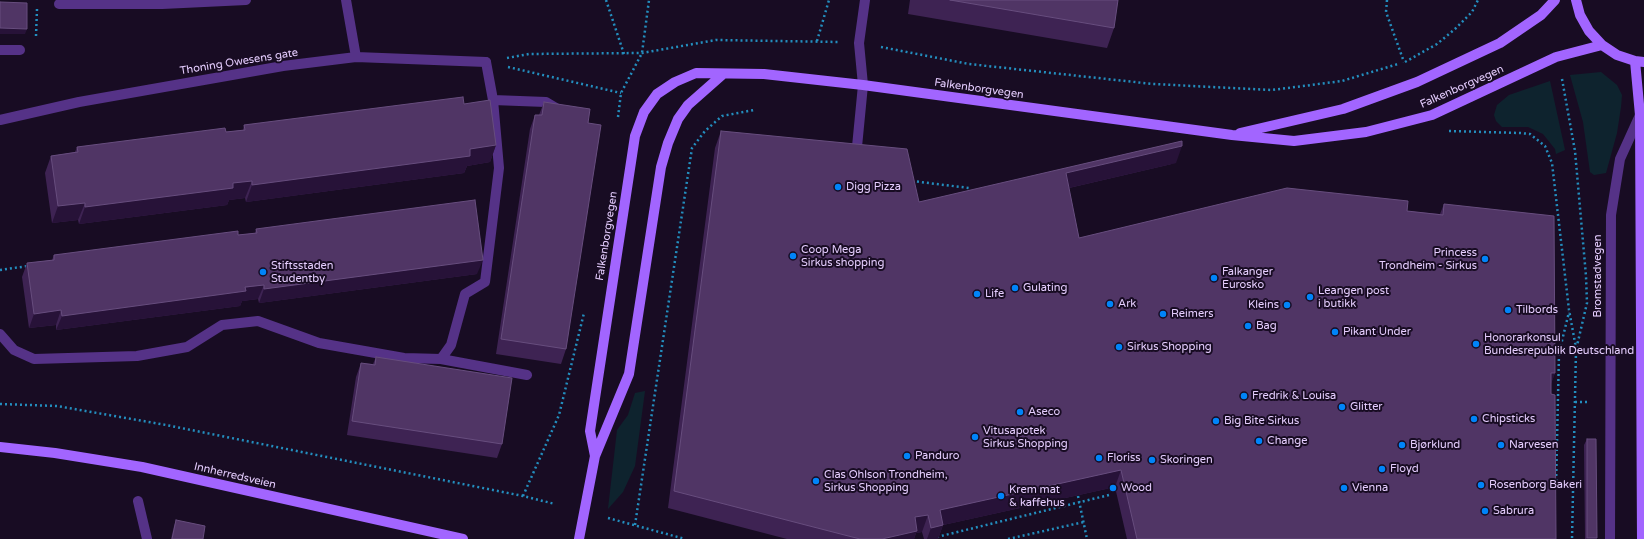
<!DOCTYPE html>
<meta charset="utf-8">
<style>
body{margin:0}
canvas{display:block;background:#180c23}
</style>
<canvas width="1644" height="539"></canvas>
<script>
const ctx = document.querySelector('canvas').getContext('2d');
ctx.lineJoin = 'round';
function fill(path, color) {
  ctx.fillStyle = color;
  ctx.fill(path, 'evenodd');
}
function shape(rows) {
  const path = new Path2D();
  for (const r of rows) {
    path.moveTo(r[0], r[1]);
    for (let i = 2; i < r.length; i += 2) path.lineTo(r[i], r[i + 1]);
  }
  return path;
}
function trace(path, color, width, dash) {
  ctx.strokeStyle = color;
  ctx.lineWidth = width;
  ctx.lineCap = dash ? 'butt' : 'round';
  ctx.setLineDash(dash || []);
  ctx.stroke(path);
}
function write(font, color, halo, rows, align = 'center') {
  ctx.font = font + ' "Varela Round",sans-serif';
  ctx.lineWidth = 4;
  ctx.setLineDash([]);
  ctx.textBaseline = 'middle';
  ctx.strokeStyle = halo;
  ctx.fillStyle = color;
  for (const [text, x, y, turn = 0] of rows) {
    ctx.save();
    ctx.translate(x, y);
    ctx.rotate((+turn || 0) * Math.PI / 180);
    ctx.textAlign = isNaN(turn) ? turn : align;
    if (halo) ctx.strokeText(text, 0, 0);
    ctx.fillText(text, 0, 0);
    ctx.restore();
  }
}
fill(shape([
 [1601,72,1617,85,1622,95,1621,107,1617,133,1606,173,1594,175,1590,172,1583,122,1570,75],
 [1550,81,1565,150,1556,154,1555,149,1543,134,1528,127,1502,127,1496,121,1494,115,1497,105,1509,95],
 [645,391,635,466,623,492,608,509,617,430,628,415,635,393]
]), '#0e232e');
trace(shape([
 [606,0,624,54],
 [1387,0,1386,12,1404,62],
 [36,36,37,9],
 [817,41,829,0],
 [881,47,969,64,1153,84,1272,90,1342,81,1398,64],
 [507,58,529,54,642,53,716,40,839,42],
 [1405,62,1437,44,1455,29,1472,12,1478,0],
 [508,67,621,93],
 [1562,79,1575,151,1586,276,1587,303,1576,350,1572,539],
 [618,117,621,93,642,53,649,0],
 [1449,131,1520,133,1530,134,1545,146,1552,163,1569,310,1576,348],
 [912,181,969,188,970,193],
 [0,270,28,266],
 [1575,402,1589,402],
 [0,404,57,406,166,425,523,496,555,504],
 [1556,486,1559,353,1569,312],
 [523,496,559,415,584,313],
 [1078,496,1087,539],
 [608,518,685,539],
 [635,525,692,148,705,131,722,116,754,110],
 [937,537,1109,495],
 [1008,539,1084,522]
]), '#238ebe', 2.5, [2, 3]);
trace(shape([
 [59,4,162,4,246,0],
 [0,50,20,50],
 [493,100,546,102,556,108],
 [856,157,863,85],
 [0,334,14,350,34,359,137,356,187,347,222,325,258,321,319,343,404,358,441,359,451,345,465,294,485,282,499,168,493,100,486,62],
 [441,359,527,375]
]), '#553287', 10);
trace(shape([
 [346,0,356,57],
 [863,85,859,43,865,0],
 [0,120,79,102,283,66,356,57,486,62],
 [138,501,147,539],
 [1610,539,1611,215,1620,159,1640,115]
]), '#553287', 10);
trace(shape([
 [1576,0,1580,15,1589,31,1602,45,1617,55,1635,61,1644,62],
 [1635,61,1640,115,1642,539],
 [1240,133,1343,109,1417,82,1500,43,1541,15,1555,0],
 [0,447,55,453,142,467,463,539],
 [595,456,590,431,635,136,644,112,657,94,675,82,696,73,764,74,863,85,1232,135,1294,141,1366,132,1432,115,1556,57,1602,45],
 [579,539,595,456,629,374,661,167,668,143,678,119,688,105,722,75]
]), '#a265ff', 10);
fill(shape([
 [910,0,1118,0,1114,28,1107,48,908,14],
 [544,102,588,123,566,349,561,364,496,354,530,129,535,115,539,115],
 [464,104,496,145,490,162,467,166,464,173,246,202,245,198,229,200,227,205,79,224,78,220,52,223,45,173,51,156,75,152,77,147,243,130,244,125],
 [721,131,919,202,1176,163,1069,188,1079,238,1407,211,1440,214,1444,204,1555,373,1551,383,1551,394,1556,539,1127,539,1115,487,943,525,938,539,924,539,922,532,916,533,914,539,787,539,668,508,715,148],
 [256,229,477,274,259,303,258,299,242,301,240,306,56,330,56,325,29,328,22,277,27,263,52,260,54,255,255,233],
 [376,357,502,444,497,458,347,435,356,377,361,363,373,364],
 [1587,439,1596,539,1585,539,1584,445],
 [176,520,203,539,171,539,174,526]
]), '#3e2353');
fill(shape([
 [0,28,27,29,25,34,0,34],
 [496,145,490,162,467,166,464,173,246,202,252,185,470,149],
 [1182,146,1176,163,1060,190,1066,173],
 [252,181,245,198,229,200,227,205,79,224,85,207,233,183],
 [85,203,78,220,52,223,58,206],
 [483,260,477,274,259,303,264,289],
 [264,285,258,299,242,301,240,306,56,330,62,316],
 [61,310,56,325,29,328,34,314],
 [1551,373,1555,373,1549,390],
 [1121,470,1115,487,943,525,938,539,927,539,931,528,940,510],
 [928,515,922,532,916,533,914,539,882,539,915,517],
 [1587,538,1597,538,1596,539,1587,539]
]), '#271238');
const building = shape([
 [950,0,1118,0,1114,28,950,0],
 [0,2,27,3,27,29,0,28,0,2],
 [463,97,464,104,490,100,496,145,470,149,470,156,252,185,252,181,233,183,233,188,85,207,85,203,58,206,51,156,78,152,77,147,225,128,226,132,245,130,244,125,463,97],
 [544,102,590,109,588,123,601,125,566,349,501,339,535,115,542,115,544,102],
 [721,131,907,149,919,202,1182,141,1182,146,1066,173,1079,238,1287,188,1408,201,1407,211,1443,215,1444,204,1554,216,1555,373,1551,373,1551,394,1555,395,1556,539,1137,539,1121,470,940,510,943,525,931,528,928,515,915,517,917,531,882,539,860,539,674,491,721,131],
 [475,200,483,260,264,289,264,285,245,287,246,291,62,316,61,310,34,314,27,263,54,260,54,255,238,231,238,235,257,233,256,229,475,200],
 [376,357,512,378,502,444,352,421,361,363,375,365,376,357],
 [1587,439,1596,439,1597,538,1587,538,1587,439],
 [176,520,205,526,203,539,172,539,176,520]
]);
fill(building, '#503565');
trace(building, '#674d7e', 1);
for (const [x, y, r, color] of [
 [838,187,4,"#0084f9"],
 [793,256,4,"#0084f9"],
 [1485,259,4,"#0084f9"],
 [263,272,4,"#0084f9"],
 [1214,278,4,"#0084f9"],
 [1015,288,4,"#0084f9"],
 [977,294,4,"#0084f9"],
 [1310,297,4,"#0084f9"],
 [1110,304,4,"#0084f9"],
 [1287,305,4,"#0084f9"],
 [1508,310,4,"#0084f9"],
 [1163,314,4,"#0084f9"],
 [1248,326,4,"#0084f9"],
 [1335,332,4,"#0084f9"],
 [1476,344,4,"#0084f9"],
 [1119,347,4,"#0084f9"],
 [1244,396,4,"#0084f9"],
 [1342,407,4,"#0084f9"],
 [1020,412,4,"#0084f9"],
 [1474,419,4,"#0084f9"],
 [1216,421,4,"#0084f9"],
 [975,437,4,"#0084f9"],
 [1259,441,4,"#0084f9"],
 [1402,445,4,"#0084f9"],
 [1501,445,4,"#0084f9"],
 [907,456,4,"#0084f9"],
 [1099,458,4,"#0084f9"],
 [1152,460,4,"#0084f9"],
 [1382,469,4,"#0084f9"],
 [816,481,4,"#0084f9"],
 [1481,485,4,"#0084f9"],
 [1113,488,4,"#0084f9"],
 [1344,488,4,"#0084f9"],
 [1001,496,4,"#0084f9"],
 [1485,511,4,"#0084f9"]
]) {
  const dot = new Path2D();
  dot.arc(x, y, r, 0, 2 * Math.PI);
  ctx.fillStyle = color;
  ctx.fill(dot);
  trace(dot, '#180c23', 1.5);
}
write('11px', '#e6ceff', '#180c23', [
 ["Thoning Owesens gate",239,62,-9],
 ["Falkenborgvegen",1462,87,-24],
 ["Falkenborgvegen",979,89,8],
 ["Falkenborgvegen",607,236,-81],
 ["Bromstadvegen",1598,276,-90],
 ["Innherredsveien",235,476,13]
]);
write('11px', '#e6ceff', '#180c23', [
 ["Digg Pizza",846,187],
 ["Coop Mega",801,250],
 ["Sirkus shopping",801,263],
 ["Princess",1477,253,"right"],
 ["Trondheim - Sirkus",1477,266,"right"],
 ["Stiftsstaden",271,266],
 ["Studentby",271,279],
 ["Falkanger",1222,272],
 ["Eurosko",1222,285],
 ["Gulating",1023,288],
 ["Leangen post",1318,291],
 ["i butikk",1318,304],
 ["Life",985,294],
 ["Ark",1118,304],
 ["Kleins",1279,305,"right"],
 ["Tilbords",1516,310],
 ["Reimers",1171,314],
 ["Bag",1256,326],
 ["Pikant Under",1343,332],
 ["Honorarkonsul",1484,338],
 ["Bundesrepublik Deutschland",1484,351],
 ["Sirkus Shopping",1127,347],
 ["Fredrik & Louisa",1252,396],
 ["Glitter",1350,407],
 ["Aseco",1028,412],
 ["Chipsticks",1482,419],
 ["Big Bite Sirkus",1224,421],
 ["Vitusapotek",983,431],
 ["Sirkus Shopping",983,444],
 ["Change",1267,441],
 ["Bjørklund",1410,445],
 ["Narvesen",1509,445],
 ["Panduro",915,456],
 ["Floriss",1107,458],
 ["Skoringen",1160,460],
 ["Floyd",1390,469],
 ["Clas Ohlson Trondheim,",824,475],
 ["Sirkus Shopping",824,488],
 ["Rosenborg Bakeri",1489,485],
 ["Wood",1121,488],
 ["Vienna",1352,488],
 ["Krem mat",1009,490],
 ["& kaffehus",1009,503],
 ["Sabrura",1493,511]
], 'left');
</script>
